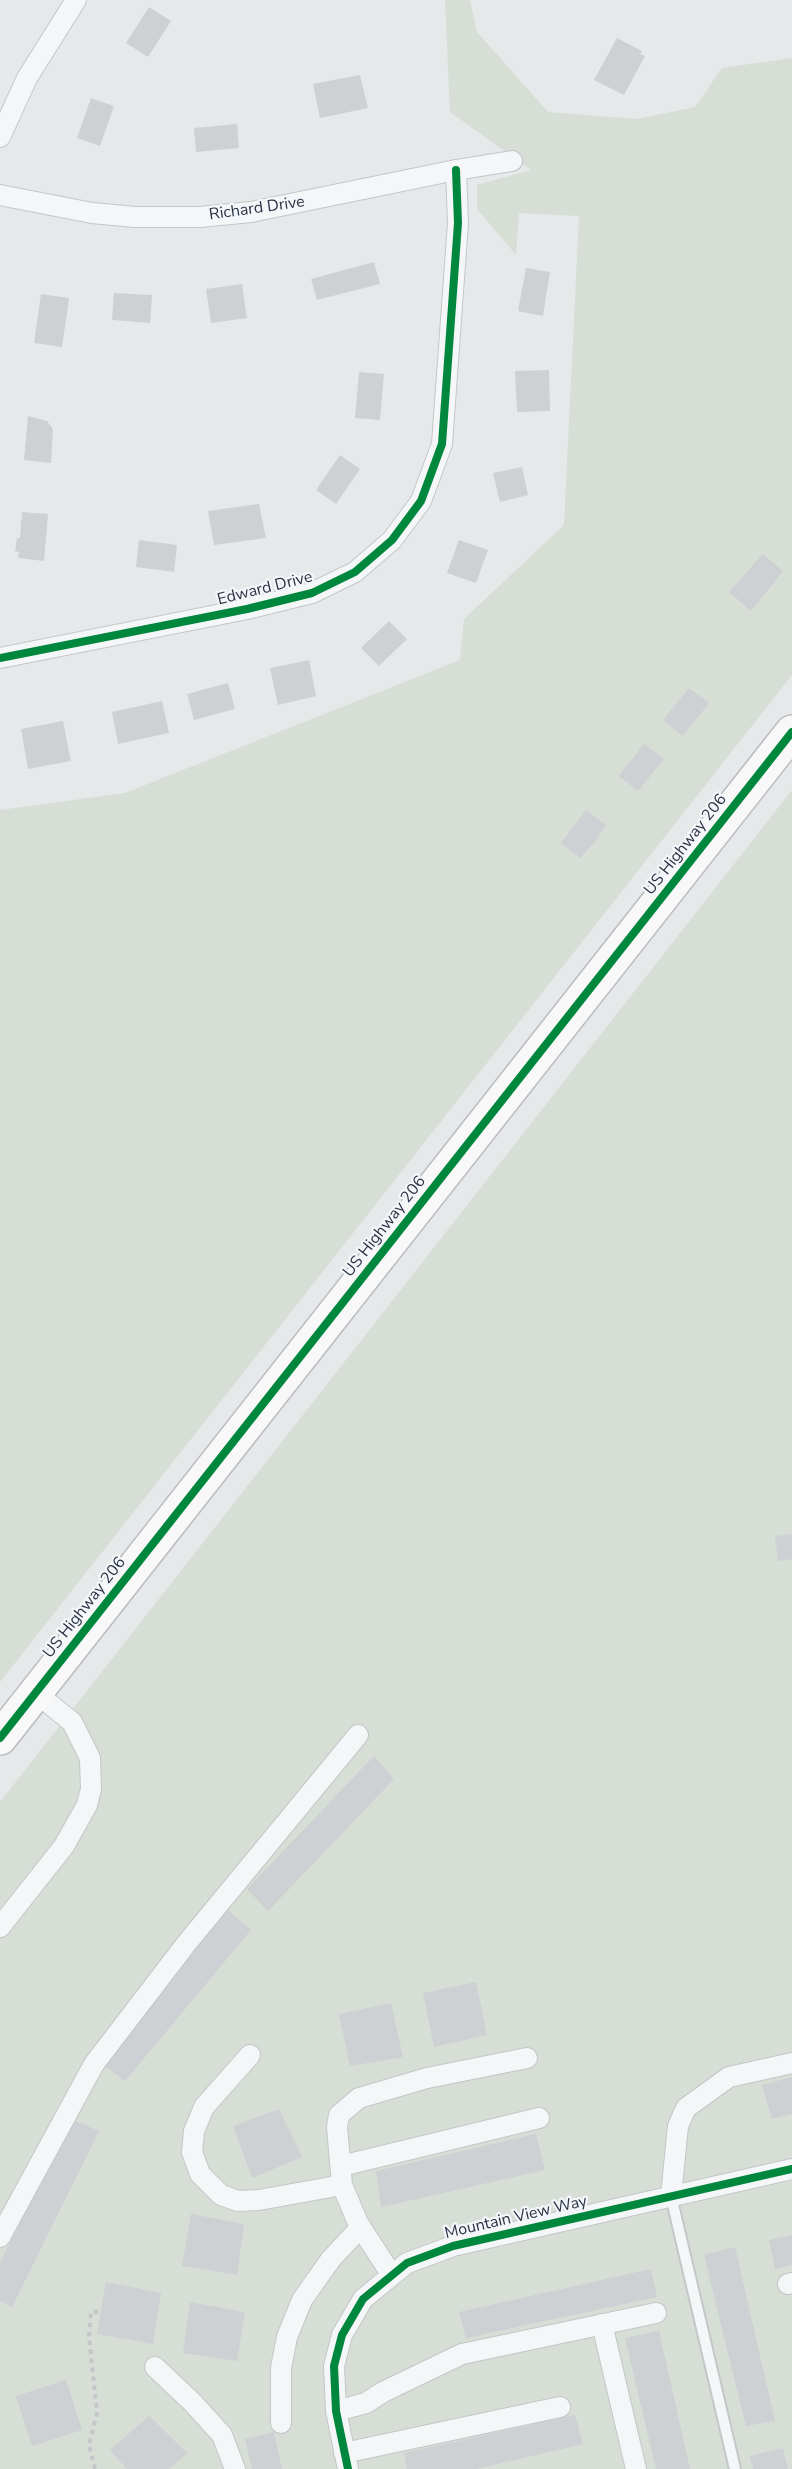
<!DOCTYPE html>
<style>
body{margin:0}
canvas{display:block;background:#e6e8ea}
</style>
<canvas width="792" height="2469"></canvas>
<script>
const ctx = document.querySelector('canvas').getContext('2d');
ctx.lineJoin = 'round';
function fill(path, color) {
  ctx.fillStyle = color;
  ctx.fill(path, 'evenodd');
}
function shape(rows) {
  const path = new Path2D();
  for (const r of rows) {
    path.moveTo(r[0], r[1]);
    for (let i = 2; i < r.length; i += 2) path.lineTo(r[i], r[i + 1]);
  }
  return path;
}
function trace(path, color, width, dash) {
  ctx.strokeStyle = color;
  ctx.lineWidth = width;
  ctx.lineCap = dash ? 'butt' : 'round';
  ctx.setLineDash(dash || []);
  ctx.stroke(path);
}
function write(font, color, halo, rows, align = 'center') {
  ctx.font = font + ' "Nunito Sans",sans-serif';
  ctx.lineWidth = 4.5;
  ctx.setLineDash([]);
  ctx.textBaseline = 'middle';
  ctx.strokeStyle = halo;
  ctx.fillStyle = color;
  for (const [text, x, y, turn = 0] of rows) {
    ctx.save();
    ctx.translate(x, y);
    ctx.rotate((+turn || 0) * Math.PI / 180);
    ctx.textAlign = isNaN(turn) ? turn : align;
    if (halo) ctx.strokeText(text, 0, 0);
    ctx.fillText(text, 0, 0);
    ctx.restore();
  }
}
fill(shape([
 [445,0,470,0,477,32,548,112,637,119,695,107,722,68,792,58,792,675,0,1682,0,810,125,793,460,660,464,619,564,525,579,216,519,213,516,255,477,209,477,185,531,170,450,112],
 [792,790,792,2469,0,2469,0,1802]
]), '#d6ded6');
fill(shape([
 [149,7,171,21,148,57,126,43],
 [617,38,642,51,640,54,645,56,624,95,594,80],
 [360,75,368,108,320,118,313,84],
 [91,98,114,106,100,146,77,138],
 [237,124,239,148,196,152,194,128],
 [374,262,380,284,317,300,311,279],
 [526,268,550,272,543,316,518,311],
 [242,284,247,318,211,323,206,289],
 [114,293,152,295,150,323,112,320],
 [41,294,69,298,62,347,34,343],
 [549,370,550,411,517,412,515,371],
 [359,372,384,374,380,420,355,418],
 [28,416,47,421,53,429,51,463,24,460],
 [340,455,360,469,336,504,316,490],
 [522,467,528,495,500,502,493,473],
 [259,504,266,538,214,545,208,511],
 [22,512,48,514,44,561,18,558,19,552,15,551,17,538,20,538],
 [139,540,177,545,174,572,136,567],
 [459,540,488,550,476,583,447,573],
 [763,554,783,571,751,611,729,592],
 [389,621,407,639,379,666,361,648],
 [309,660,316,696,278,705,270,668],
 [228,683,235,709,194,720,187,694],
 [689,688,709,703,683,736,663,720],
 [162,701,169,733,118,744,112,712],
 [63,721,71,761,28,769,21,729],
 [644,744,664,759,638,791,619,776],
 [586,810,606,825,598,836,599,837,580,858,561,843],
 [792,1534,792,1559,778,1561,775,1536],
 [374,1756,394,1779,268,1911,247,1889],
 [228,1910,251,1930,125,2081,101,2063],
 [476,1982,487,2035,434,2047,423,1993],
 [391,2003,403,2057,350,2066,339,2014],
 [792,2077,792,2114,772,2119,762,2085],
 [279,2109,302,2157,252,2178,233,2126],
 [71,2119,99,2131,12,2307,0,2301,0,2263],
 [536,2134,545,2170,381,2207,376,2171],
 [191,2214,244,2224,237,2275,182,2266],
 [792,2235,792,2265,775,2269,769,2240],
 [735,2247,775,2421,746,2426,704,2255],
 [651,2269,657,2297,466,2338,459,2312],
 [106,2282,161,2293,153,2344,97,2334],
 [190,2302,245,2312,237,2361,183,2353],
 [659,2331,690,2469,656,2469,625,2338],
 [66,2380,82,2430,32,2446,16,2396],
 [575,2415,583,2444,476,2469,407,2469,404,2453],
 [149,2416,187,2453,169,2469,127,2469,110,2450],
 [274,2432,282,2469,252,2469,245,2439],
 [783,2448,788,2469,753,2469,750,2456]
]), '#ced0d3');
const lane = shape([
 [671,2196,735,2469]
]);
const street = shape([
 [0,137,27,78,76,0],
 [0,195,92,213,135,217,200,217,251,212,456,170,512,161],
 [0,658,247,609,312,593,355,572,392,540,421,501,442,444,458,223,456,170],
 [0,1927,64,1846,87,1805,91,1789,90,1758,72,1722,36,1693],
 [250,2055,204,2107,194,2131,192,2152,200,2174,221,2195,238,2201,259,2200,342,2185],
 [341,2166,539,2118],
 [671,2196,678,2126,686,2108,729,2077,792,2063],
 [0,2237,94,2064,186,1944,358,1735],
 [391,2274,358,2223,342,2185,337,2127,339,2115,359,2098,427,2078,527,2058],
 [788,2284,792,2283],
 [602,2324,636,2469],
 [155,2367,193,2403,222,2435,235,2469],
 [336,2411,366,2403,383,2392,462,2354,656,2313],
 [281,2423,281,2368,287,2337,302,2300,331,2259,361,2227],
 [344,2453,560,2407],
 [348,2469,336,2411,334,2366,342,2335,363,2299,407,2263,453,2246,792,2169]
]);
const highway = shape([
 [0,1738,792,732]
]);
trace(lane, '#c4c6c8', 14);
trace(street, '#c4c6c8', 22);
trace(highway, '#b8bbbf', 36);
trace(shape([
 [95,2469,89,2445,97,2413,89,2336,91,2312,100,2312]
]), '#c5c6ca', 4, [4.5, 4.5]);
trace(lane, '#f5f6f7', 10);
trace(street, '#f5f6f7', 20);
trace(highway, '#f8f8f8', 33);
trace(shape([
 [0,658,247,609,312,593,355,572,392,540,421,501,442,444,458,223,456,170],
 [0,1738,792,732],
 [348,2469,336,2411,334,2366,342,2335,363,2299,407,2263,453,2246,792,2169]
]), '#00873e', 8);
write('16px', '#2b3445', '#f4f6f9', [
 ["Richard Drive",257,209,-8],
 ["Edward Drive",265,589,-14],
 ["US Highway 206",686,845,-52],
 ["US Highway 206",385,1227,-52],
 ["US Highway 206",85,1608,-52],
 ["Mountain View Way",516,2218,-13]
]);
</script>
